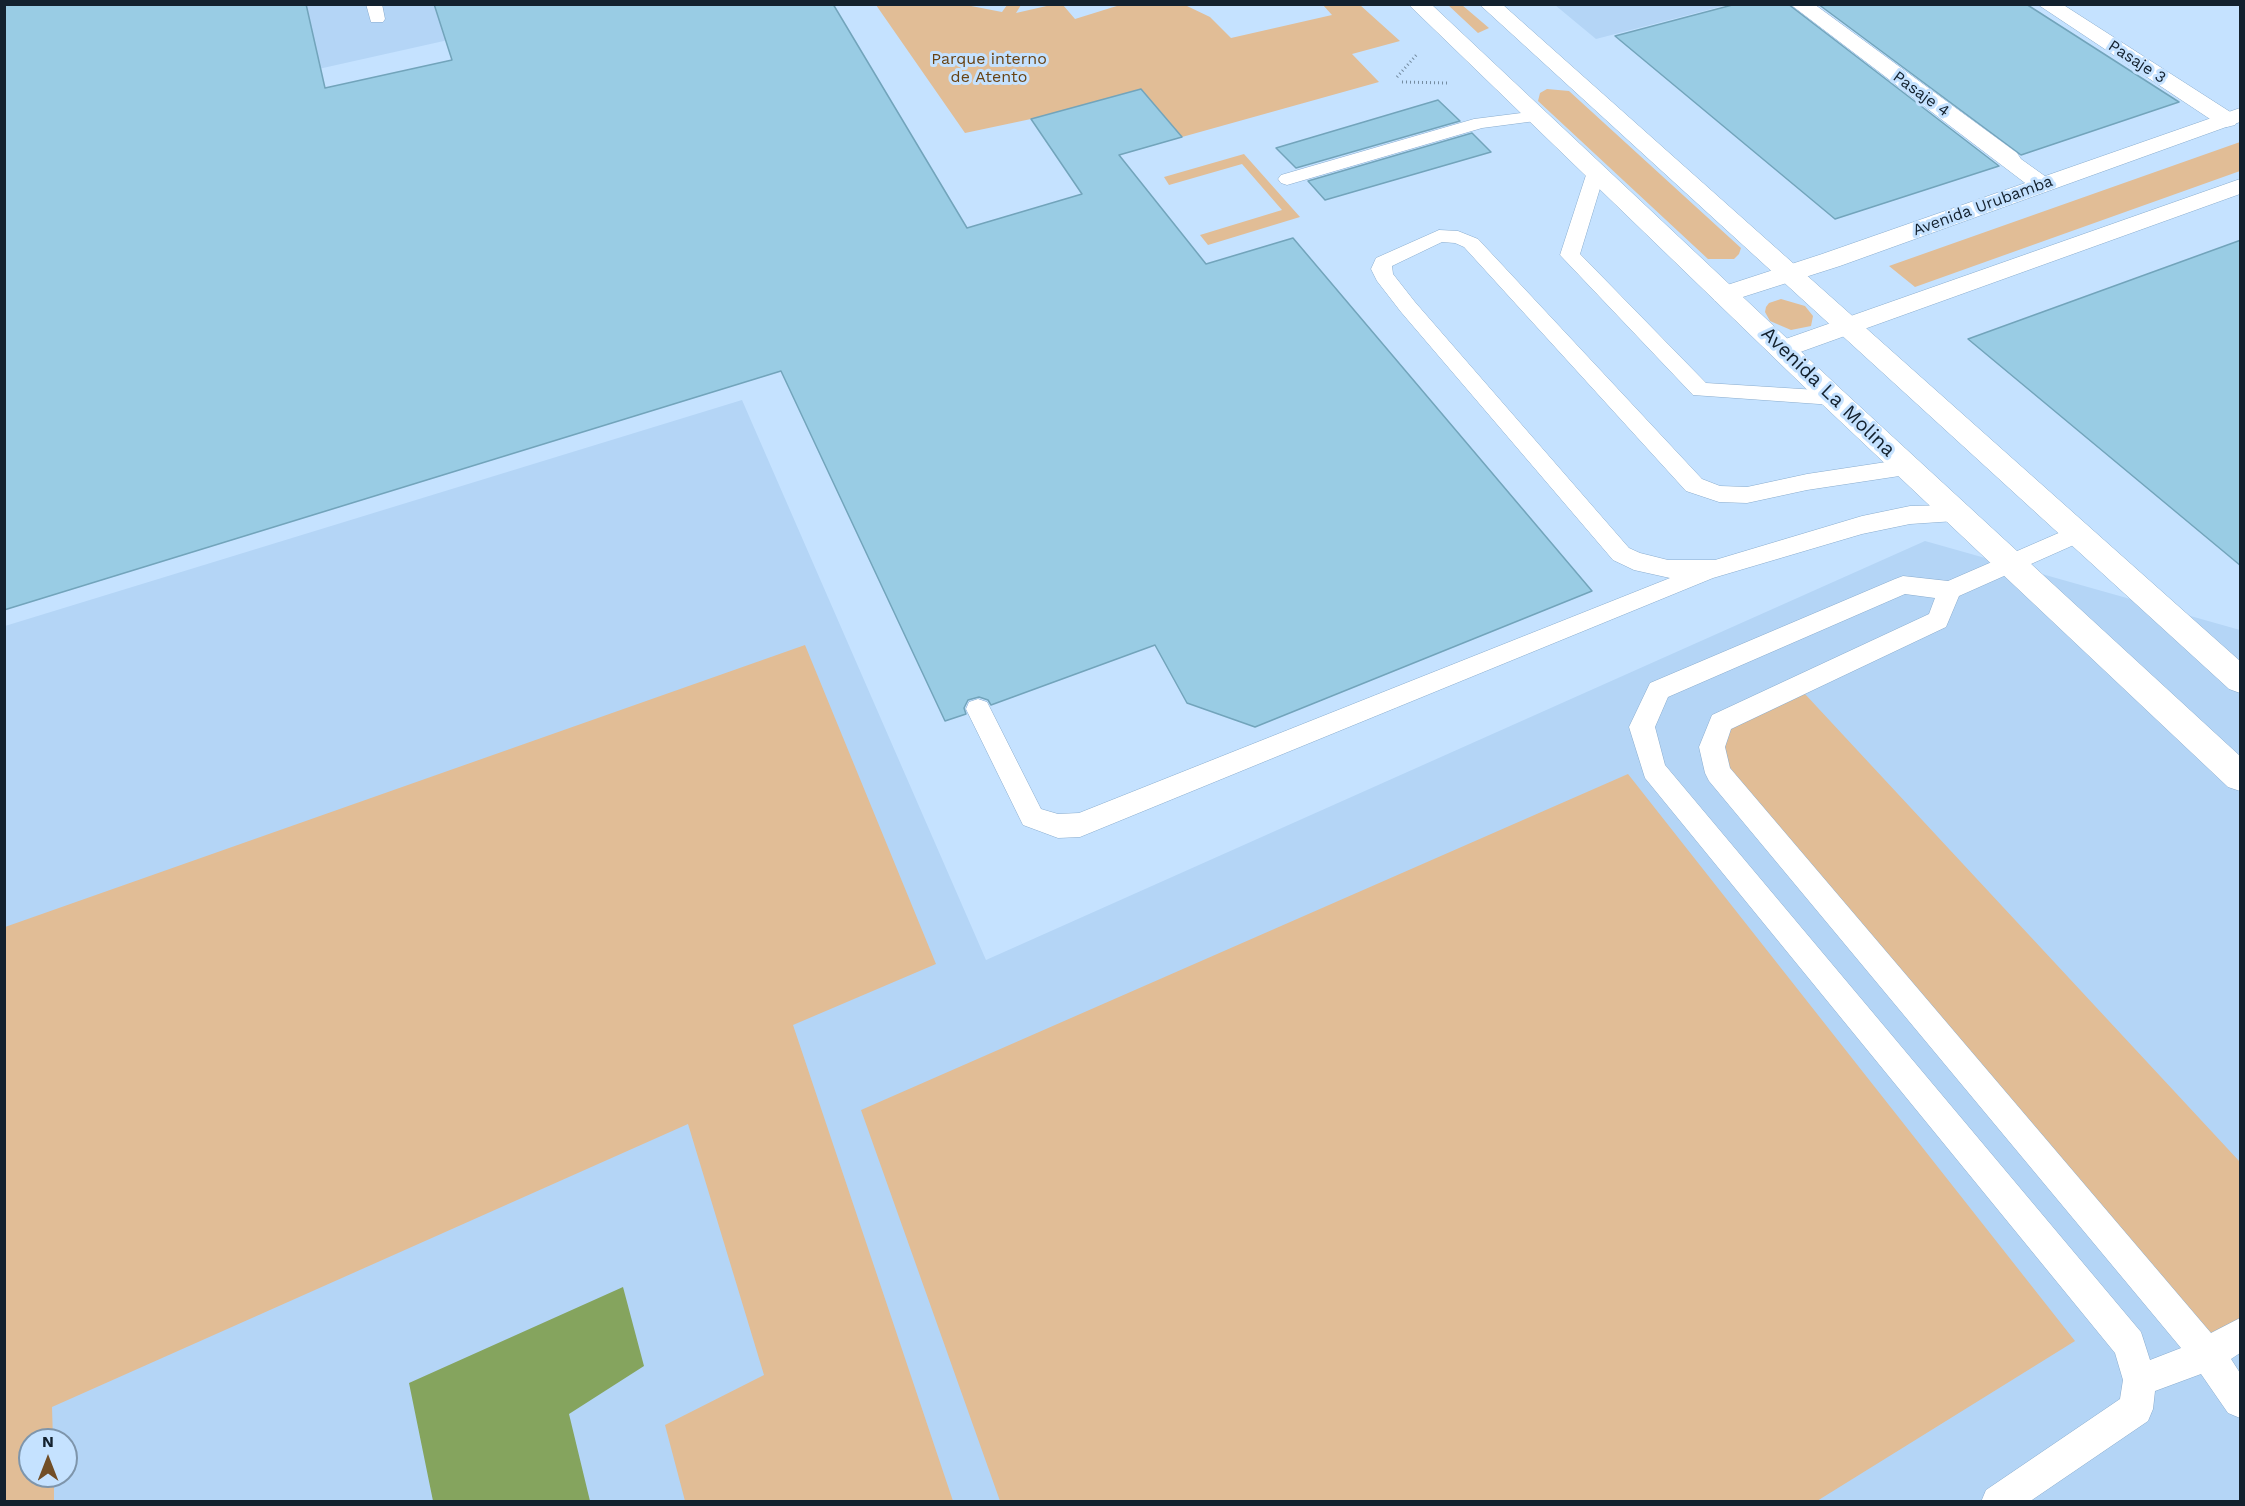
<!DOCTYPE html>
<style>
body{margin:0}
#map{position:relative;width:2245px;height:1506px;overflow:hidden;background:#c5e2ff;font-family:"Work Sans",sans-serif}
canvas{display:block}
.frame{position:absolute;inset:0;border:6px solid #13212e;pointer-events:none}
.north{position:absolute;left:18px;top:1428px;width:60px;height:60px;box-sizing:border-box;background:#c5e2ff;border:2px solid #7e95ab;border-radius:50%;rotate:0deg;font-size:16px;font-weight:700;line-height:24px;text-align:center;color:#13212e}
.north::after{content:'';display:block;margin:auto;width:21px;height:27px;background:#714e27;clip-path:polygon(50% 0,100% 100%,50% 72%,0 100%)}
</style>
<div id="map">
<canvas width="2245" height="1506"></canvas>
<div class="frame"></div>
<div class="north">N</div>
</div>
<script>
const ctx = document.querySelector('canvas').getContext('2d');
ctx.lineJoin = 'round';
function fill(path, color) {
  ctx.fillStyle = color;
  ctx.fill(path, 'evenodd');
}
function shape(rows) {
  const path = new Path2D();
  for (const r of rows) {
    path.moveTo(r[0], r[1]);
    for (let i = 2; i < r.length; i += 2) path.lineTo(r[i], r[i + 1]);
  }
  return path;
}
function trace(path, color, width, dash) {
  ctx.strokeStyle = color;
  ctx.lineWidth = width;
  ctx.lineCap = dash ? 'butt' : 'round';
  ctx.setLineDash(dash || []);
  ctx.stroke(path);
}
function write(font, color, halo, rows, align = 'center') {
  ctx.font = font + ' "Work Sans",sans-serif';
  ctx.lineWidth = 6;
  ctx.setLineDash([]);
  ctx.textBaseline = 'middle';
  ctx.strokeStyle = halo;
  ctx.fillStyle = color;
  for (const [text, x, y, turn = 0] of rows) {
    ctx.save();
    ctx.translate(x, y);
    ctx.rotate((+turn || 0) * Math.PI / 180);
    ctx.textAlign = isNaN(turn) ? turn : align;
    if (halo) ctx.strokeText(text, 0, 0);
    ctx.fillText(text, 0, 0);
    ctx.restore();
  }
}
fill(shape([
 [4,5,605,5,5,139],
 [1555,5,1727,5,1596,39],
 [742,400,986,960,1925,541,2240,630,2240,1501,5,1502,5,626],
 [30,1440,66,1440,66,1476,30,1476]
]), '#b4d5f6');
fill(shape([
 [876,5,966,5,1002,12,1007,5,1021,5,1016,13,1051,5,1063,5,1075,19,1120,5,1178,5,1187,6,1210,17,1231,38,1332,15,1323,5,1360,5,1400,41,1352,54,1379,82,1182,137,1141,89,1031,119,965,133],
 [1448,5,1462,5,1489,28,1478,33],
 [1547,89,1569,91,1741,248,1739,254,1734,259,1708,259,1538,101,1540,93],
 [2240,142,2240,171,1915,287,1889,266],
 [1244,154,1300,217,1208,245,1200,235,1282,210,1242,164,1169,185,1164,177],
 [1781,299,1805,306,1813,316,1811,326,1791,330,1770,321,1765,312,1766,307,1769,303],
 [805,645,936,964,793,1025,953,1501,685,1501,665,1425,764,1375,688,1124,52,1407,53,1440,30,1440,30,1476,54,1476,54,1501,5,1501,5,927],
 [1805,694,2240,1162,2240,1323,2198,1356,1716,769,1725,731],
 [1628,774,2075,1341,1817,1501,1000,1501,861,1110]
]), '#e1bd96');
fill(shape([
 [623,1287,644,1366,569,1414,590,1501,433,1501,409,1383]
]), '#85a45e');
const building = shape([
 [4,4,306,4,325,88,452,60,434,4,833,4,967,228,1082,194,1031,119,1141,89,1182,137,1119,155,1206,264,1293,238,1592,591,1255,727,1187,703,1155,645,991,705,988,700,979,697,968,700,964,708,966,714,945,721,781,371,4,610,4,4],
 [1736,4,1788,4,1999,166,1835,219,1615,36,1736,4],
 [1818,4,2026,4,2179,102,2021,155,1818,4],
 [1438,100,1460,121,1296,168,1276,148,1438,100],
 [1472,133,1491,152,1325,200,1308,181,1472,133],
 [2241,240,2241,566,1968,339,2241,240]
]);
fill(building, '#99cce4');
trace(building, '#72a4bb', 1.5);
const service = shape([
 [366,4,382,4,385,19,383,22,371,22,366,4],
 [1537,111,1543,112,1546,116,1543,120,1482,128,1287,185,1281,183,1278,179,1281,175,1474,119,1537,111],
 [1596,166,1602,168,1605,172,1580,254,1706,383,1833,391,1840,393,1844,398,1840,403,1833,405,1693,395,1560,255,1587,172,1590,168,1596,166],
 [1439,230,1458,231,1478,239,1702,479,1720,486,1747,487,1807,474,1906,459,1914,461,1917,467,1914,473,1906,475,1807,490,1747,503,1719,502,1686,491,1464,247,1455,243,1442,242,1392,266,1393,274,1415,302,1629,548,1640,553,1668,560,1715,560,1862,516,1910,506,1955,505,1963,507,1966,513,1963,519,1955,521,1910,524,1862,534,1713,578,1080,837,1058,838,1023,825,966,709,969,702,978,699,987,702,1041,809,1058,814,1079,813,1670,578,1634,570,1613,560,1401,312,1377,281,1371,269,1376,258,1439,230],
 [2077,525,2085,528,2088,534,2085,540,1959,596,1946,627,1731,729,1725,747,1730,768,2211,1333,2240,1318,2240,1353,2231,1359,2240,1373,2240,1418,2228,1413,2201,1374,2155,1391,2153,1409,2148,1421,2029,1502,1981,1502,1986,1490,2120,1399,2123,1380,2115,1353,1645,778,1629,727,1650,683,1895,579,1903,576,1948,581,2077,525],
 [1905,594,1935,598,1929,614,1712,715,1699,747,1705,773,1709,781,2181,1348,2150,1360,2141,1332,1665,765,1655,727,1668,697,1905,594]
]);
const minor = shape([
 [1790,4,1814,4,2017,153,2021,159,2049,179,2053,184,2049,189,2041,191,2033,189,1790,4],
 [2037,4,2062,4,2235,115,2238,120,2235,125,2227,127,2219,125,2037,4]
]);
const tertiary = shape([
 [2240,108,2240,122,1840,266,1724,303,1715,301,1711,295,1715,289,1822,254,2240,108],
 [2240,179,2240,194,1792,355,1783,358,1774,355,1770,349,1774,343,2240,179]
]);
const secondary = shape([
 [1408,4,1431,4,1843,391,2240,756,2240,791,2228,787,1823,405,1408,4],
 [1479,4,1502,4,2240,661,2240,693,2229,689,1479,4]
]);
trace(service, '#89acce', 1);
trace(minor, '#89acce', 1);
trace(tertiary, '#89acce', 1);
trace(secondary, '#89acce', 1);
trace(shape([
 [1397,77,1418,53],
 [1402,82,1447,83]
]), '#748ba0', 3, [1, 3]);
fill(service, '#fff');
fill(minor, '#fff');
fill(tertiary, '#fff');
fill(secondary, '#fff');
write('16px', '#684314', '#c5e2ff', [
 ["Parque interno",989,59],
 ["de Atento",989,77]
]);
write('16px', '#13212e', '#c5e2ff', [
 ["Pasaje 3",2137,62,33],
 ["Pasaje 4",1921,94,36],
 ["Avenida Urubamba",1983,206,-20]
]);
write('20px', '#13212e', '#c5e2ff', [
 ["Avenida La Molina",1828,392,44]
]);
</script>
